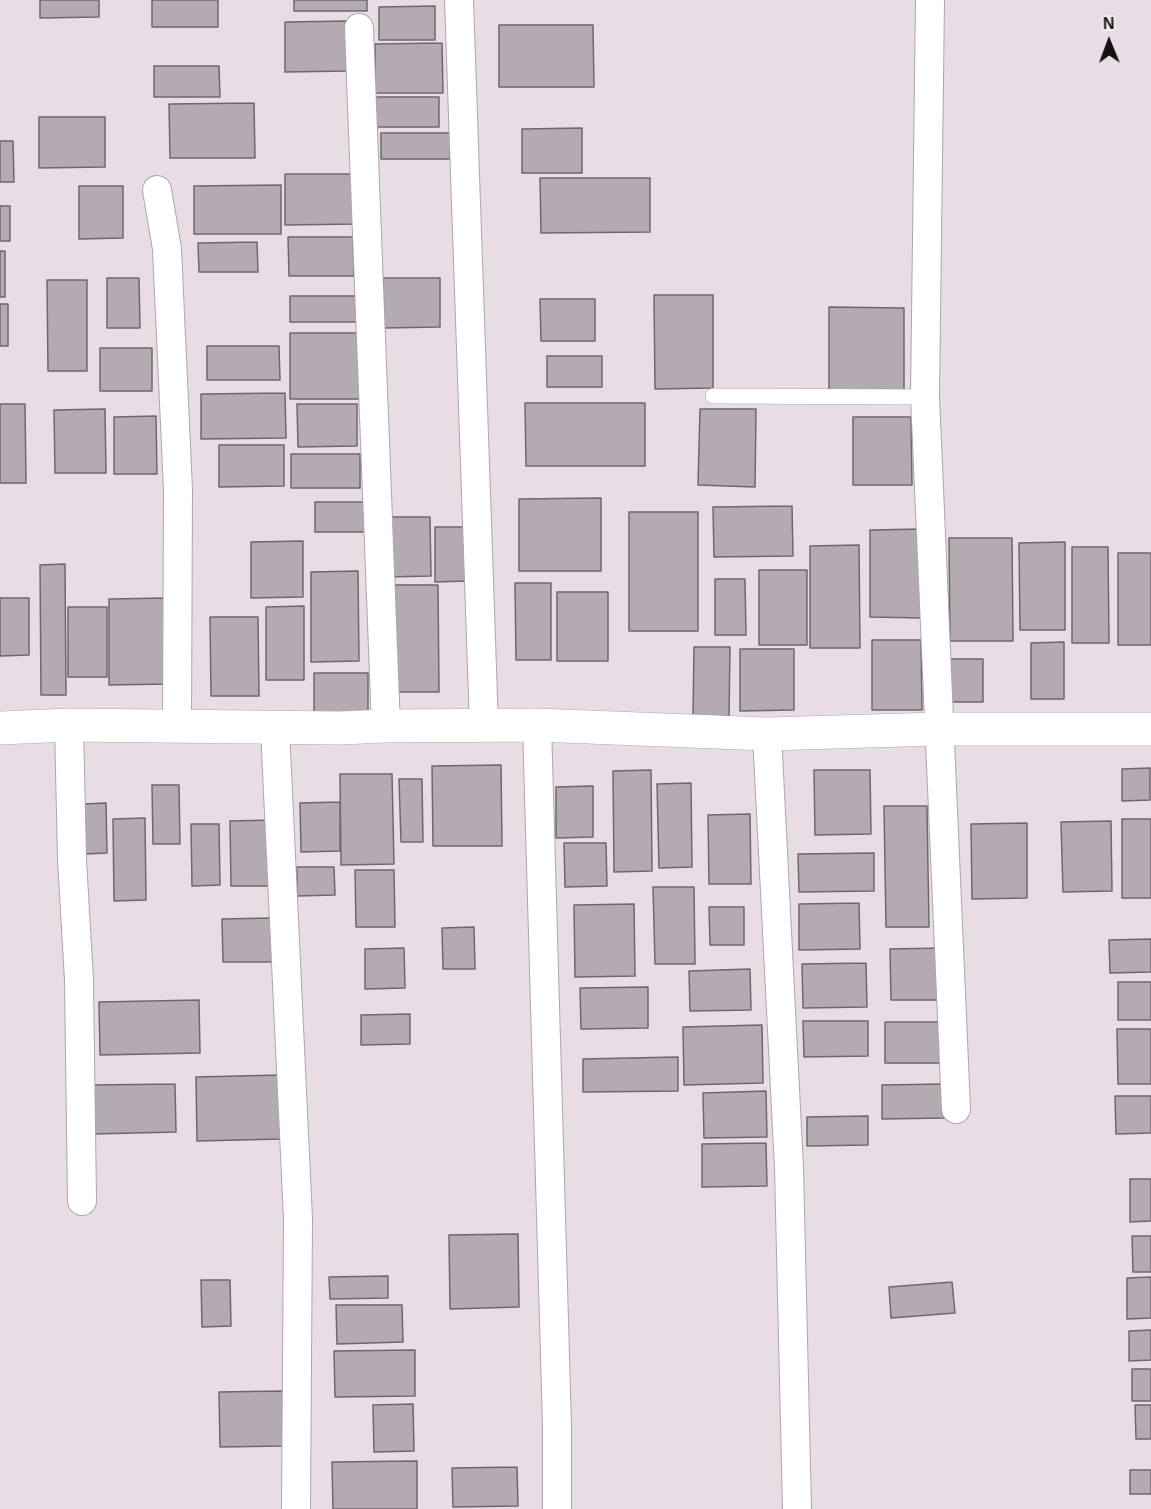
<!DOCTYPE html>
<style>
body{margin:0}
#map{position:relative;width:1151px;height:1509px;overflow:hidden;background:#e8dde5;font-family:Helvetica,sans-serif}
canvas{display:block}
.north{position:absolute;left:1079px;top:12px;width:60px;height:60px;-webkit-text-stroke:4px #f5eaf2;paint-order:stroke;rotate:359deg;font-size:16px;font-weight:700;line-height:24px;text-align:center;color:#151215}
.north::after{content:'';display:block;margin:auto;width:21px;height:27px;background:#151215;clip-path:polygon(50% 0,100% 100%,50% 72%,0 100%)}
</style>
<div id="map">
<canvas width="1151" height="1509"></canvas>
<div class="north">N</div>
</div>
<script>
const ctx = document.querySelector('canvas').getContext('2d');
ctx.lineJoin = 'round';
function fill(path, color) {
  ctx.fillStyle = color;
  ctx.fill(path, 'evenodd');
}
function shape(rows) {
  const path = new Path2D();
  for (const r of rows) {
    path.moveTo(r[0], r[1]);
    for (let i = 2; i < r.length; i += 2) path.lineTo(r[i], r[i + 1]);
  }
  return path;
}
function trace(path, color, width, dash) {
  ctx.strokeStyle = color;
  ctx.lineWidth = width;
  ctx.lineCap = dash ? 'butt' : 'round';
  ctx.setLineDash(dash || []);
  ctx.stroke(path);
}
const building = shape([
 [40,0,99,0,99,17,40,18,40,0],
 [152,0,218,0,218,27,152,27,152,0],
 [294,0,367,0,367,11,294,11,294,0],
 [435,6,435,40,379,40,379,7,435,6],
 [349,21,349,71,285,72,285,22,349,21],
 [499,25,593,25,594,87,499,87,499,25],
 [442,43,443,93,375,93,375,44,442,43],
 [154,66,219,66,220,97,154,97,154,66],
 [376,97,439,97,439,127,376,127,376,97],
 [254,103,255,158,170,158,169,104,254,103],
 [39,117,105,117,105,167,39,168,39,117],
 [582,128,582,173,522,173,522,129,582,128],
 [381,133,450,133,450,159,381,159,381,133],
 [0,141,13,141,14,182,0,182,0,141],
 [285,174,356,174,357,224,285,225,285,174],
 [540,178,650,178,650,232,541,233,540,178],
 [281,185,281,234,194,234,194,186,281,185],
 [79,186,123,186,123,238,79,239,79,186],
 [0,206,10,206,10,241,0,241,0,206],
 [288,237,353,237,354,276,289,276,288,237],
 [257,242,258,272,199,272,198,243,257,242],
 [0,251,5,251,5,297,0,297,0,251],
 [107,278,139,278,140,328,107,328,107,278],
 [383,278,440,278,440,327,384,328,383,278],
 [47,280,87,280,87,371,48,371,47,280],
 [654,295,713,295,713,388,655,389,654,295],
 [290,296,360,296,360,322,290,322,290,296],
 [540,299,595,299,595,341,541,341,540,299],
 [0,304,8,304,8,346,0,346,0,304],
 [829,307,904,308,904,390,829,390,829,307],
 [290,333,362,333,363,399,290,399,290,333],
 [207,346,279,346,280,380,207,380,207,346],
 [100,348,152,348,152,391,100,391,100,348],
 [547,356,602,356,602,387,547,387,547,356],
 [285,393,286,438,201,439,201,394,285,393],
 [525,403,645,403,645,466,526,466,525,403],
 [0,404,25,404,26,483,0,483,0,404],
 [297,404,357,404,357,446,298,447,297,404],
 [105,409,106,473,55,473,54,410,105,409],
 [700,409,756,409,755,487,698,485,700,409],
 [156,416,157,474,114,474,114,417,156,416],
 [853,417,911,417,912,485,853,485,853,417],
 [219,445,284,445,284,486,219,487,219,445],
 [291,454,360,454,360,488,291,488,291,454],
 [601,498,601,571,519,571,519,499,601,498],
 [315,502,367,502,367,532,315,532,315,502],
 [792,506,793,556,714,557,713,507,792,506],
 [629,512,698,512,698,631,629,631,629,512],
 [384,517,430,517,431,576,384,577,384,517],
 [435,527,466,527,467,581,435,582,435,527],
 [923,529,923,618,870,617,870,530,923,529],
 [949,538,1012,538,1013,641,950,641,949,538],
 [303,541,303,597,251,598,251,542,303,541],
 [1065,542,1065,630,1020,630,1019,543,1065,542],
 [859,545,860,648,810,648,810,546,859,545],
 [1072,547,1108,547,1109,643,1072,643,1072,547],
 [1118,553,1151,553,1151,645,1118,645,1118,553],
 [65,564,66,695,41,695,40,565,65,564],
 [759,570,807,570,807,645,759,645,759,570],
 [358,571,359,661,311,662,311,572,358,571],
 [715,579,745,579,746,635,715,635,715,579],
 [515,583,551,583,551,660,516,660,515,583],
 [389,585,438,585,439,692,390,692,389,585],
 [557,592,608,592,608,661,557,661,557,592],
 [0,598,29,598,29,655,0,656,0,598],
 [167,598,167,684,109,685,109,599,167,598],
 [304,606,304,680,266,680,266,607,304,606],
 [68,607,107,607,107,677,68,677,68,607],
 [210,617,258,617,259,696,211,696,210,617],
 [872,640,921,640,922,710,872,710,872,640],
 [1064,642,1064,699,1031,699,1031,643,1064,642],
 [694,647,730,647,729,716,693,716,694,647],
 [740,649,794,649,794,710,740,711,740,649],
 [938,659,983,659,983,702,939,702,938,659],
 [314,673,368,673,368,717,314,718,314,673],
 [501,765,502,846,433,846,432,766,501,765],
 [1150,768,1150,800,1122,801,1122,769,1150,768],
 [651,770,652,871,614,872,613,771,651,770],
 [814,770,870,770,871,834,815,835,814,770],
 [340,774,392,774,394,864,341,865,340,774],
 [399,779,422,779,423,842,401,842,399,779],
 [691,783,692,867,659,868,657,784,691,783],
 [152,785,179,785,180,844,153,844,152,785],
 [593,786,593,837,556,838,556,787,593,786],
 [340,802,340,851,301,852,300,803,340,802],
 [106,803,107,853,84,854,83,804,106,803],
 [884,806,927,806,929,927,886,927,884,806],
 [750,814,751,884,709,884,708,815,750,814],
 [145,818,146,900,114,901,113,819,145,818],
 [1122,819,1151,819,1151,898,1122,898,1122,819],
 [274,820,276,886,231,886,230,821,274,820],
 [1111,821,1112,891,1063,892,1061,822,1111,821],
 [1027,823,1027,898,972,899,971,824,1027,823],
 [191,824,219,824,220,885,192,886,191,824],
 [564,843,606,843,607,886,565,887,564,843],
 [874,853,874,891,799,892,798,854,874,853],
 [297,867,334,867,335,895,297,896,297,867],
 [355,870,394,870,395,927,356,927,355,870],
 [653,887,694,887,695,964,655,964,653,887],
 [859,903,860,949,799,950,799,904,859,903],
 [634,904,635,976,575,977,574,905,634,904],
 [709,907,744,907,744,945,710,945,709,907],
 [272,918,272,962,223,962,222,919,272,918],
 [474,927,475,969,443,969,442,928,474,927],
 [1151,939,1151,972,1110,973,1109,940,1151,939],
 [404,948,405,988,365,989,365,949,404,948],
 [944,948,945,1000,891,1000,890,949,944,948],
 [866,963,867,1007,803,1008,802,964,866,963],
 [750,969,751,1010,690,1011,689,971,750,969],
 [1118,982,1151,982,1151,1020,1118,1020,1118,982],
 [648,987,648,1028,581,1029,580,988,648,987],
 [199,1000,200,1053,100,1055,99,1002,199,1000],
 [410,1014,410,1044,361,1045,361,1015,410,1014],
 [803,1021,868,1021,868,1056,804,1057,803,1021],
 [885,1022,940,1022,941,1063,885,1063,885,1022],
 [762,1025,763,1083,684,1085,683,1027,762,1025],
 [1117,1029,1151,1029,1151,1084,1118,1084,1117,1029],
 [678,1057,678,1091,583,1092,583,1059,678,1057],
 [281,1075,281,1139,197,1141,196,1077,281,1075],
 [175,1084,176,1132,93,1134,92,1085,175,1084],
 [944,1084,944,1118,882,1119,882,1085,944,1084],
 [766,1091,767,1137,704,1138,703,1093,766,1091],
 [1115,1096,1151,1096,1151,1133,1116,1134,1115,1096],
 [868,1116,868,1145,807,1146,807,1117,868,1116],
 [766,1143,767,1186,702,1187,702,1144,766,1143],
 [1130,1179,1151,1179,1151,1221,1130,1222,1130,1179],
 [518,1234,519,1307,450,1309,449,1235,518,1234],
 [1132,1236,1151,1236,1151,1272,1133,1272,1132,1236],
 [388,1276,388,1298,330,1299,329,1277,388,1276],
 [1151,1277,1151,1318,1127,1319,1127,1278,1151,1277],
 [201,1280,230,1280,231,1326,202,1327,201,1280],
 [952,1282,955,1313,891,1318,889,1287,952,1282],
 [336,1305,402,1305,403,1342,337,1344,336,1305],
 [1151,1330,1151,1360,1129,1361,1129,1331,1151,1330],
 [415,1350,415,1396,335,1397,334,1351,415,1350],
 [1132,1369,1151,1369,1151,1401,1132,1401,1132,1369],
 [283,1391,283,1446,220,1447,219,1392,283,1391],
 [413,1404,414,1451,374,1452,373,1405,413,1404],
 [1135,1405,1151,1405,1151,1439,1136,1439,1135,1405],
 [417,1461,417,1509,333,1509,332,1462,417,1461],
 [517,1467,518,1506,453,1507,452,1468,517,1467],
 [1130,1470,1151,1470,1151,1494,1130,1494,1130,1470]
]);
fill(building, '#b4aab1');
trace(building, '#70676e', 1.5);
const service = shape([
 [713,396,925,397]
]);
const minor = shape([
 [459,0,484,726],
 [930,0,925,397,956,1109],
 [359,28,386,726],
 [157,190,167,249,178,490,177,726],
 [69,725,72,860,79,980,82,1201],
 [537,725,557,1426,557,1509],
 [275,728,298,1219,296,1509],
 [767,734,789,1168,797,1509]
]);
const tertiary = shape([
 [0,728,69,725,340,728,386,726,537,725,767,734,938,729,1151,729]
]);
trace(service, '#afa5ad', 16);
trace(minor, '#afa5ad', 30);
trace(tertiary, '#afa5ad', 34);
trace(service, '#fff', 15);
trace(minor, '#fff', 28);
trace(tertiary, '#fff', 33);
</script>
